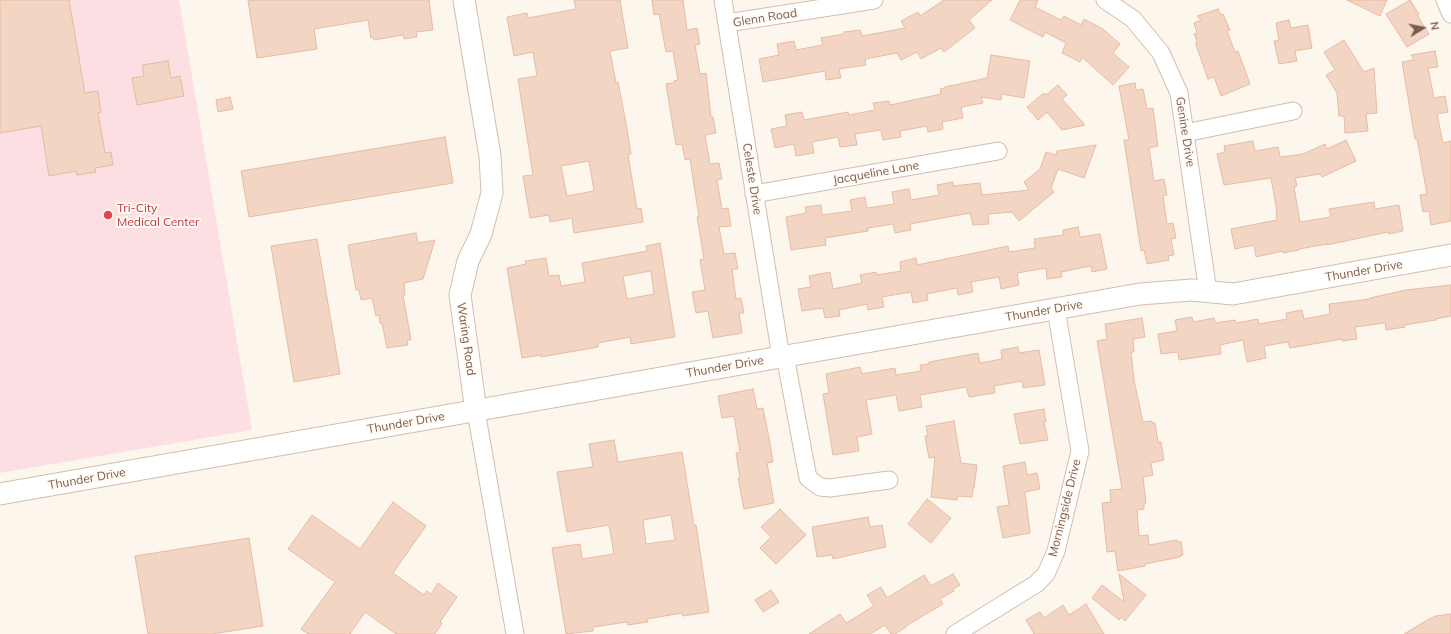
<!DOCTYPE html>
<style>
body{margin:0}
#map{position:relative;width:1451px;height:634px;overflow:hidden;background:#fdf6ec;font-family:Mulish,sans-serif}
canvas{display:block}
.north{position:absolute;left:1403px;top:8px;width:40px;height:40px;-webkit-text-stroke:3px #fffaf3;paint-order:stroke;rotate:80deg;font-size:11px;font-weight:700;line-height:16px;text-align:center;color:#7a5c4d}
.north::after{content:'';display:block;margin:auto;width:14px;height:18px;background:#7a5c4d;clip-path:polygon(50% 0,100% 100%,50% 72%,0 100%)}
</style>
<div id="map">
<canvas width="1451" height="634"></canvas>
<div class="north">N</div>
</div>
<script>
const ctx = document.querySelector('canvas').getContext('2d');
ctx.lineJoin = 'round';
function fill(path, color) {
  ctx.fillStyle = color;
  ctx.fill(path, 'evenodd');
}
function shape(rows) {
  const path = new Path2D();
  for (const r of rows) {
    path.moveTo(r[0], r[1]);
    for (let i = 2; i < r.length; i += 2) path.lineTo(r[i], r[i + 1]);
  }
  return path;
}
function trace(path, color, width, dash) {
  ctx.strokeStyle = color;
  ctx.lineWidth = width;
  ctx.lineCap = dash ? 'butt' : 'round';
  ctx.setLineDash(dash || []);
  ctx.stroke(path);
}
function write(font, color, halo, rows, align = 'center') {
  ctx.font = font + ' Mulish,sans-serif';
  ctx.lineWidth = 4;
  ctx.setLineDash([]);
  ctx.textBaseline = 'middle';
  ctx.strokeStyle = halo;
  ctx.fillStyle = color;
  for (const [text, x, y, turn = 0] of rows) {
    ctx.save();
    ctx.translate(x, y);
    ctx.rotate((+turn || 0) * Math.PI / 180);
    ctx.textAlign = isNaN(turn) ? turn : align;
    if (halo) ctx.strokeText(text, 0, 0);
    ctx.fillText(text, 0, 0);
    ctx.restore();
  }
}
fill(shape([
 [0,0,179,0,252,430,0,473]
]), '#fbdfe3');
const building = shape([
 [0,0,69,0,85,93,98,91,101,112,98,113,105,153,111,152,113,165,95,168,96,172,77,175,76,171,49,176,41,126,0,133,0,0],
 [248,0,429,0,433,30,416,32,417,37,404,39,403,35,374,40,373,37,371,38,368,20,314,29,317,49,257,58,248,0],
 [574,0,620,0,628,48,610,51,616,83,618,82,626,123,631,154,628,155,637,209,641,208,643,222,574,233,572,218,550,222,549,215,530,218,523,176,533,175,518,79,537,76,533,52,514,56,507,17,527,13,528,18,576,9,574,0],
 [589,161,594,191,567,196,561,166,589,161],
 [652,0,683,0,687,30,697,28,700,44,695,45,700,74,706,73,711,117,713,117,716,133,705,135,710,164,719,163,722,179,717,180,722,209,728,208,731,226,719,227,724,254,735,253,738,269,732,269,736,299,741,298,744,313,739,313,742,333,713,338,708,311,696,313,692,292,705,290,700,260,704,259,697,217,699,217,690,159,685,160,682,144,676,145,671,115,666,84,674,83,674,81,678,80,673,51,666,52,659,14,654,15,652,0],
 [944,0,992,0,969,20,975,28,944,52,941,48,921,59,917,52,901,60,897,53,865,59,866,65,839,69,841,78,826,80,825,71,763,82,759,59,779,55,777,44,794,41,796,50,823,45,821,38,844,34,844,32,860,30,862,36,905,28,901,21,918,12,920,16,944,0],
 [1020,0,1038,0,1035,7,1061,20,1064,16,1081,25,1084,19,1103,29,1120,44,1113,53,1129,67,1113,85,1082,57,1080,62,1062,53,1066,43,1045,32,1043,37,1010,20,1020,0],
 [1347,0,1387,0,1380,16,1347,0],
 [1410,0,1419,14,1417,15,1429,34,1407,47,1386,14,1410,0],
 [1218,9,1221,15,1223,14,1230,30,1227,31,1235,52,1238,51,1250,84,1221,96,1214,77,1208,79,1196,45,1196,42,1197,41,1194,34,1197,33,1194,23,1201,20,1197,16,1218,9],
 [1289,20,1291,28,1308,25,1312,48,1295,51,1297,61,1279,64,1274,41,1279,40,1276,23,1289,20],
 [1344,40,1364,72,1374,68,1377,113,1366,114,1368,131,1345,133,1344,116,1339,116,1337,93,1326,75,1335,70,1324,52,1344,40],
 [1435,51,1438,67,1428,68,1434,98,1445,96,1448,112,1437,114,1443,143,1451,141,1451,221,1431,225,1429,211,1423,212,1420,195,1427,194,1417,139,1415,139,1402,62,1414,60,1411,55,1435,51],
 [991,55,1030,61,1024,98,1002,94,1001,100,981,97,983,103,961,107,963,118,942,122,943,129,928,132,927,126,900,131,901,137,883,140,881,130,855,134,857,145,840,147,838,137,812,142,814,153,796,156,794,144,775,148,771,129,787,126,785,115,802,112,804,120,848,112,849,115,875,110,873,103,889,101,890,105,941,94,940,89,945,88,945,87,987,78,991,55],
 [168,61,171,78,180,76,184,96,137,105,132,78,144,76,142,65,168,61],
 [1135,83,1136,90,1143,89,1147,109,1153,108,1158,146,1149,148,1154,181,1164,179,1167,195,1163,196,1167,224,1173,223,1176,238,1171,239,1174,255,1168,256,1169,260,1147,264,1144,250,1141,251,1131,186,1124,140,1129,140,1119,86,1135,83],
 [1058,85,1067,95,1062,99,1085,125,1062,130,1047,112,1038,120,1027,107,1044,93,1046,95,1058,85],
 [230,97,233,109,218,112,216,100,230,97],
 [445,137,453,183,249,217,241,171,445,137],
 [1346,140,1356,161,1322,177,1320,174,1295,178,1297,186,1294,187,1300,222,1331,217,1329,209,1374,202,1375,209,1399,205,1403,231,1389,234,1388,232,1327,245,1327,244,1299,249,1299,250,1283,253,1283,251,1256,257,1254,245,1235,249,1231,229,1277,220,1276,212,1277,212,1271,178,1224,185,1217,154,1225,152,1224,146,1253,141,1255,151,1278,147,1280,157,1303,154,1325,144,1327,149,1346,140],
 [1096,145,1084,178,1058,169,1051,188,1054,192,1019,221,1012,212,988,214,989,224,973,225,970,213,910,224,911,230,895,233,893,224,868,228,868,231,825,238,826,245,791,250,786,217,806,213,805,207,821,205,822,215,852,211,850,200,865,197,867,208,894,204,892,192,909,189,911,200,939,195,937,185,953,182,953,186,980,183,982,195,1029,190,1024,182,1040,169,1046,152,1056,155,1057,151,1096,145],
 [1078,227,1080,237,1100,234,1107,269,1092,272,1091,266,1061,272,1062,277,1047,279,1046,268,1017,273,1019,285,1001,289,999,277,971,282,973,292,958,295,957,288,927,294,928,300,913,303,911,292,882,297,884,307,868,310,867,304,839,310,840,316,825,318,823,308,802,311,798,289,811,287,809,276,830,272,833,289,862,283,860,275,876,272,877,275,901,271,900,262,916,258,917,265,1008,246,1009,252,1035,248,1034,242,1036,242,1034,239,1063,235,1063,230,1078,227],
 [416,233,418,243,435,240,423,279,404,283,405,295,403,295,411,340,407,340,408,345,387,348,382,323,380,323,379,315,376,316,372,298,361,300,359,290,356,290,348,245,416,233],
 [317,239,340,374,294,382,271,246,317,239],
 [660,243,675,337,631,344,630,337,598,343,598,347,541,357,541,355,522,358,507,268,526,264,525,261,546,258,549,276,559,275,561,286,585,282,582,263,647,251,646,246,660,243],
 [651,271,654,294,627,299,623,276,651,271],
 [1451,285,1451,316,1436,319,1436,320,1404,325,1405,327,1386,330,1385,323,1355,327,1357,339,1342,341,1342,339,1290,348,1288,342,1264,346,1266,358,1247,362,1243,340,1220,345,1221,354,1206,356,1179,360,1178,352,1161,354,1158,334,1177,331,1175,320,1192,317,1193,322,1214,318,1215,323,1235,320,1236,323,1258,319,1259,324,1287,319,1286,313,1302,310,1304,319,1330,314,1329,304,1370,299,1370,298,1406,290,1451,285],
 [1142,318,1145,337,1133,339,1134,352,1131,352,1134,380,1143,422,1152,421,1152,423,1155,423,1158,442,1161,442,1164,460,1151,463,1153,475,1143,477,1146,503,1144,503,1144,509,1137,510,1139,536,1148,535,1149,545,1177,540,1177,542,1181,542,1183,555,1180,556,1180,557,1145,564,1145,566,1118,571,1115,551,1107,552,1102,503,1111,502,1110,490,1122,489,1097,341,1107,339,1105,324,1142,318],
 [1018,347,1019,353,1039,350,1045,385,1023,388,1022,381,994,386,995,393,969,397,966,387,920,395,922,407,899,411,896,395,866,400,872,434,857,437,859,451,833,455,823,394,829,393,826,374,860,367,862,374,895,368,896,375,921,371,920,365,929,364,929,362,978,353,980,363,1002,359,1001,350,1018,347],
 [753,389,757,409,763,408,770,443,773,462,767,463,774,503,744,509,738,478,740,478,736,453,740,452,734,416,722,418,718,396,753,389],
 [1044,409,1046,422,1044,422,1048,440,1020,444,1014,414,1044,409],
 [954,421,961,463,977,465,974,488,973,488,972,497,957,496,957,500,931,497,935,457,929,458,925,436,928,436,926,426,954,421],
 [614,440,618,462,682,452,694,525,696,525,709,612,683,616,682,613,647,619,648,622,628,625,627,622,593,627,593,631,566,634,552,548,580,544,582,559,614,554,609,525,567,532,557,472,593,467,589,444,614,440],
 [671,515,675,540,646,544,643,520,671,515],
 [1025,462,1027,475,1037,473,1040,489,1025,492,1030,533,1003,538,997,507,1009,505,1003,466,1025,462],
 [927,499,951,518,931,543,908,524,927,499],
 [393,502,426,526,393,573,424,595,427,591,431,594,438,583,457,597,440,622,442,623,435,634,396,634,365,612,350,634,308,634,301,629,335,582,288,549,312,515,360,549,393,502],
 [780,509,806,535,776,564,760,548,771,537,761,527,780,509],
 [868,517,870,527,882,525,886,547,833,559,832,555,817,557,812,527,868,517],
 [249,538,263,626,212,634,148,634,135,556,249,538],
 [953,574,960,585,953,589,954,591,940,599,943,604,906,626,906,627,895,634,891,634,885,625,870,634,809,634,840,614,846,623,874,606,867,595,881,587,887,598,924,575,931,586,953,574],
 [1119,574,1146,595,1125,621,1121,617,1119,620,1092,598,1102,585,1124,602,1119,574],
 [771,590,779,602,763,612,755,600,771,590],
 [1086,604,1104,634,1034,634,1026,620,1040,612,1044,618,1063,605,1069,615,1086,604],
 [1451,614,1451,634,1404,634,1429,619,1436,616,1451,614]
]);
fill(building, '#f3d5c3');
trace(building, '#e6bba3', 1);
const minor = shape([
 [723,0,781,357],
 [1105,0,1133,19,1161,53,1179,93,1208,292],
 [1445,0,1451,14],
 [727,23,874,0],
 [1185,133,1293,111],
 [754,194,998,151],
 [785,356,808,478,820,487,830,488,889,480],
 [476,411,515,634],
 [955,634,1036,584,1046,574,1056,551,1080,451,1056,309]
]);
const tertiary = shape([
 [464,0,490,156,492,193,481,234,468,261,460,295,476,411],
 [0,494,1140,294,1192,290,1233,294,1451,255]
]);
trace(minor, '#d1beb0', 19);
trace(tertiary, '#d1beb0', 23);
trace(minor, '#fff', 17);
trace(tertiary, '#fff', 21);
for (const [x, y, r, color] of [
 [108,215,5,"#e0444e"]
]) {
  const dot = new Path2D();
  dot.arc(x, y, r, 0, 2 * Math.PI);
  ctx.fillStyle = color;
  ctx.fill(dot);
  trace(dot, '#fffaf3', 1.5);
}
write('12px', '#7a5c4d', '#fffaf3', [
 ["Glenn Road",765,18,-9],
 ["Genine Drive",1185,132,81],
 ["Jacqueline Lane",876,173,-10],
 ["Celeste Drive",752,179,81],
 ["Thunder Drive",1364,271,-10],
 ["Thunder Drive",1044,311,-10],
 ["Waring Road",466,339,82],
 ["Thunder Drive",725,367,-10],
 ["Thunder Drive",406,423,-10],
 ["Thunder Drive",87,479,-10],
 ["Morningside Drive",1065,508,-76]
]);
write('12px', '#be3a42', '#fffaf3', [
 ["Tri-City",117,208],
 ["Medical Center",117,222]
], 'left');
</script>
